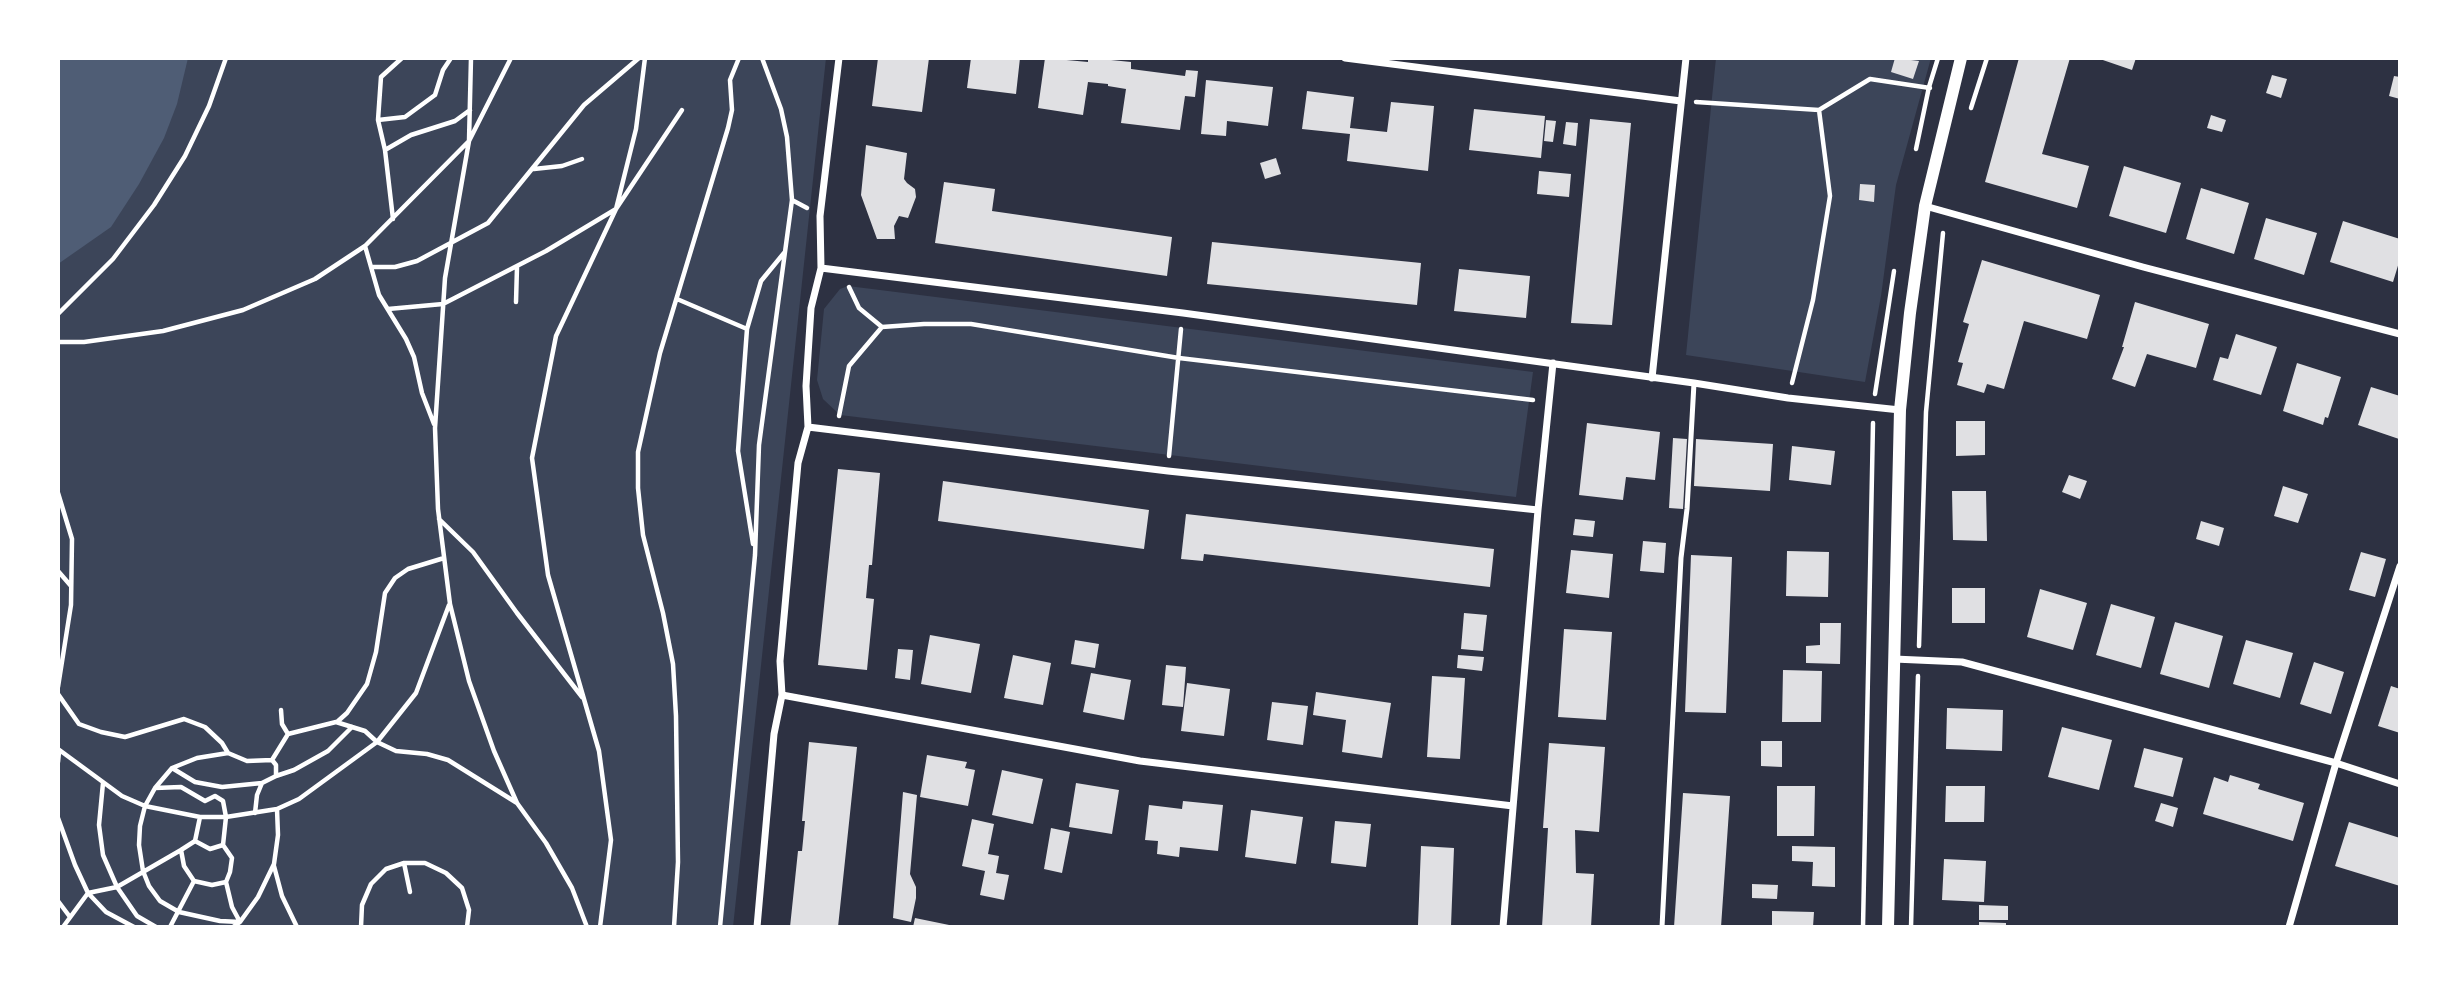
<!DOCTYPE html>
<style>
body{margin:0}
#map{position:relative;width:2458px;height:985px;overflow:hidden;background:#2d3142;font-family:"Varela Round",sans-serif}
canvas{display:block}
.frame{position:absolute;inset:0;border:60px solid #fff;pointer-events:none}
</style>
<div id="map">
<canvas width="2458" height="985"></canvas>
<div class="frame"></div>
</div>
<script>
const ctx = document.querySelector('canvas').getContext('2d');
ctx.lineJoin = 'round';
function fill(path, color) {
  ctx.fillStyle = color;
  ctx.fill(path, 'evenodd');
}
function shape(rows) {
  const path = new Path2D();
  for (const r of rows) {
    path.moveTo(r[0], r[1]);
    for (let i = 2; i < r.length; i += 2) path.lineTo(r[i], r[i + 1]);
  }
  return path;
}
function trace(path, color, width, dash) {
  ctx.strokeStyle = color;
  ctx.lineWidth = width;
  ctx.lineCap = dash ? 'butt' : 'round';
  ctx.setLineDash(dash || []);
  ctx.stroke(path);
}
fill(shape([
 [58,58,826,58,733,927,58,927],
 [1716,58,1931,58,1896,185,1881,296,1865,382,1686,355],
 [848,286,1533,372,1516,497,840,415,823,399,817,380,824,309,840,289]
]), '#3c4559');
fill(shape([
 [58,58,188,58,177,104,164,138,139,184,111,227,58,264]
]), '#4f5d75');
fill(shape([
 [878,58,929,58,922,112,872,106],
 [971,58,1020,58,1016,94,967,88],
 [1045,58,1088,62,1088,58,1111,60,1131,62,1131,69,1185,76,1186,70,1198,71,1195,97,1185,96,1180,130,1121,123,1126,89,1108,86,1108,84,1088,82,1083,115,1038,108],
 [1895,58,1919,61,1913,79,1891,72],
 [2019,58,2070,58,2042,154,2089,166,2077,208,1985,182],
 [2097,58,2136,58,2132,70],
 [2272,75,2287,79,2281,98,2266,93],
 [2394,76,2400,77,2400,99,2389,96],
 [1206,80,1273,87,1268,126,1227,121,1226,136,1201,134],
 [1307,91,1354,97,1350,128,1387,132,1391,102,1434,106,1428,171,1347,161,1350,134,1302,129],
 [1474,109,1545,116,1541,158,1469,150],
 [2211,115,2226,120,2222,132,2207,128],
 [1590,119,1631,123,1612,325,1571,323],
 [1546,120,1556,121,1553,142,1544,141],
 [1566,122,1578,123,1576,146,1563,144],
 [866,145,907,153,904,179,907,183,915,189,916,197,908,218,899,216,894,226,895,239,877,239,861,195],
 [1276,158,1281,174,1265,179,1260,163],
 [2124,166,2181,183,2166,233,2109,216],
 [1539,171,1571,174,1569,197,1537,194],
 [944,182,995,189,992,211,1172,237,1167,276,935,243],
 [1860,184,1875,185,1874,202,1859,200],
 [2201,188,2249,203,2234,254,2186,239],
 [2266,218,2317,233,2304,275,2254,259],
 [2343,221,2400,239,2400,259,2393,282,2330,262],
 [1212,242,1421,263,1417,305,1207,284],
 [1982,260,2100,295,2087,339,2024,321,2004,389,1987,384,1984,393,1957,385,1963,363,1958,362,1969,324,1963,322],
 [1459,269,1530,276,1526,318,1454,311],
 [2135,302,2209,324,2196,368,2147,354,2135,387,2112,379,2124,347,2122,347],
 [2236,334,2277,347,2261,395,2213,380,2220,357,2228,359],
 [2297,363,2341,377,2328,418,2325,417,2323,425,2283,411],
 [2371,387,2400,396,2399,439,2358,425],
 [1956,421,1985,421,1985,455,1956,456],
 [1587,423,1660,432,1655,480,1626,477,1623,500,1579,495],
 [1673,438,1687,439,1683,509,1669,508],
 [1696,439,1773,444,1770,491,1694,486],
 [1792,446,1835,451,1831,485,1789,480],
 [838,469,880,473,872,565,869,565,866,598,874,599,867,670,818,665],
 [2069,475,2087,481,2080,499,2062,492],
 [943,481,1149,510,1144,549,938,521],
 [2283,486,2308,494,2298,523,2274,516],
 [1952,491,1986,491,1987,541,1953,540],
 [1186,514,1494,549,1490,587,1204,554,1203,561,1181,559],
 [1575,519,1595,521,1593,537,1573,535],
 [2201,521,2224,528,2219,546,2196,539],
 [1643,541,1666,543,1664,573,1640,571],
 [1571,550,1613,554,1609,598,1566,593],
 [1787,551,1829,552,1828,597,1786,596],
 [2361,552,2386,559,2375,597,2349,590],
 [1691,555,1732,557,1726,713,1685,712],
 [1952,588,1985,588,1985,623,1952,623],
 [2040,589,2087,603,2073,650,2027,637],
 [2111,604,2155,617,2141,668,2096,655],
 [1464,613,1487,615,1483,651,1461,649],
 [2175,622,2223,636,2209,688,2160,674],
 [1820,623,1841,623,1840,664,1806,663,1806,646,1820,645],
 [1564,629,1612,632,1606,720,1558,717],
 [930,635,980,644,971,693,921,684],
 [1075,640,1099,644,1095,668,1071,664],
 [2246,640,2293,653,2280,698,2233,684],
 [898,649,913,650,910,680,895,678],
 [1013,655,1051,663,1043,705,1004,698],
 [1458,655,1484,657,1482,671,1457,668],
 [2314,662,2344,672,2331,714,2300,704],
 [1166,665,1186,667,1183,707,1162,705],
 [1783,670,1822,671,1821,722,1782,722],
 [1091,673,1131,680,1124,720,1083,712],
 [1432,676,1465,678,1460,759,1427,757],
 [1187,683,1230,689,1224,736,1181,731],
 [2391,686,2400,689,2400,733,2378,726],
 [1316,692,1391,703,1382,758,1342,752,1346,720,1313,715],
 [1272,702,1308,706,1303,745,1267,740],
 [1947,708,2003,710,2002,751,1946,749],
 [2062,727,2112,740,2099,790,2048,777],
 [1761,741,1782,741,1782,767,1761,766],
 [809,742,857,747,838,927,790,927,798,851,802,851,805,821,802,821],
 [1549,743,1605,747,1599,832,1575,830,1576,873,1594,874,1591,927,1542,927,1548,828,1543,828],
 [2144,748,2183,758,2173,797,2134,787],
 [927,755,967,762,965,768,975,770,968,806,920,797],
 [1002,770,1043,779,1033,824,992,815],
 [2230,775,2260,784,2258,789,2304,803,2293,841,2203,814,2214,777,2228,782],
 [1076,783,1119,790,1112,834,1069,827],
 [1777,786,1815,786,1814,836,1777,836],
 [1946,786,1985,786,1984,822,1945,822],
 [903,792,917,795,910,874,916,887,916,898,911,922,893,918],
 [1683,793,1730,796,1721,927,1674,927],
 [1183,801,1223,805,1218,851,1180,847,1179,857,1157,854,1158,841,1145,840,1149,805,1182,809],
 [2161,803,2178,808,2173,827,2155,821],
 [1251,810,1303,817,1296,864,1245,857],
 [972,819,994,824,988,854,999,856,996,873,1009,875,1004,900,980,895,985,871,962,866],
 [1335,821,1371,824,1366,867,1331,863],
 [2349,822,2400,838,2400,886,2335,866],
 [1051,828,1070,832,1062,873,1044,869],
 [1421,846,1454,848,1451,926,1418,925],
 [1792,846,1835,847,1835,887,1812,886,1813,862,1792,861],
 [1944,859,1986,861,1984,902,1942,900],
 [1752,884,1778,885,1777,899,1752,898],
 [1979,905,2008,906,2008,920,1979,920],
 [1772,911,1814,912,1813,927,1772,927],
 [915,918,954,926,954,927,913,927],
 [1979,922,2006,923,2006,927,1979,927]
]), '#e0e0e3');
trace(shape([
 [511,58,469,141,445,278,435,428,438,509,450,604,469,681,494,751,517,803,546,843,572,888,587,927],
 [762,58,781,109,787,137,792,200,807,208],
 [1696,102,1819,110,1870,79,1930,88],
 [1971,108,1987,58],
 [378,120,405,117,435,95,443,70,451,58],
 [1916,149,1929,87,1938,58],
 [385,150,411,135,455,121,470,110],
 [534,169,562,166,582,159],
 [393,219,385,150,378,120,381,77,402,58],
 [365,246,379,295,406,339,414,357,422,393,434,424],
 [372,267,395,267,417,261,488,223,584,105,639,58],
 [849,287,859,308,882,327],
 [677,299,747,329],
 [516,302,517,267],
 [388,309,443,304,546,251,616,209,682,110],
 [58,314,113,259,154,205,185,156,209,106,226,58],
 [58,342,84,342,163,331,243,310,315,279,365,246,469,141,471,58],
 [1792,383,1813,300,1830,196,1819,110],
 [1875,394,1894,271],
 [839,416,849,366,882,327,924,324,971,324,1179,358,1533,400],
 [1169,456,1181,329],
 [58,493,72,539,71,605,58,687],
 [439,519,473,552,517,613,582,697],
 [753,544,738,451,747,329,761,281,784,253],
 [58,571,71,586],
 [1919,646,1926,412,1943,233],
 [58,694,79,724,101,732,125,737,184,719,205,727,222,743,228,753,247,761,272,760,288,734,336,722,365,731,377,742,396,751,427,754,448,760,517,803],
 [281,710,282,724,288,734],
 [337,722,347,713,367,684,376,652,385,593,395,578,408,569,444,558],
 [58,749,122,796,145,806,200,817,226,817,277,809,299,799,377,742,416,693,449,605],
 [58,762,59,752],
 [172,768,195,782,222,787,262,783],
 [276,776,294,770,328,751,352,727],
 [103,783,99,825,103,855,117,887,137,916,156,927],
 [155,788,181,787,205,801,215,796,223,801,226,817,223,845,210,849,195,841,200,817],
 [255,813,257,795,262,783,276,776,276,765,272,760],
 [58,818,75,865,88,893,106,912,134,927],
 [195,841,181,850,184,866,194,881,212,885,226,882,230,872,232,858,223,845],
 [404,863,410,892],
 [274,866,282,896,297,927],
 [226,882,232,907,240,922,220,921,179,912,160,901,149,886,143,871,139,845,140,826,145,806,155,788,172,768,197,758,228,753],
 [58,901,70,917],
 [63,927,88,893,117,887,181,850],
 [170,927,194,881],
 [233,927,240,922,258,897,274,864,278,835,277,809],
 [361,927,362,905,371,884,386,869,404,863,425,863,446,873,462,888,469,910,467,927],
 [600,927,611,840,599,751,548,575,532,458,556,336,616,209,636,129,645,58],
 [674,927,678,862,676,716,673,664,663,613,643,535,638,488,638,452,660,353,728,128,732,110,730,80,739,58],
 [720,927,755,555,759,445,792,200],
 [1863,927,1873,423],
 [1911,927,1918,676]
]), '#fff', 4.5);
trace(shape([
 [1662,927,1681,558,1687,509,1694,383]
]), '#fff', 5);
trace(shape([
 [1345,58,1681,101],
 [1925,206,2143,267,2400,334],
 [821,268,1183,313,1694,383,1788,398,1900,410],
 [1652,378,1686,58],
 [808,427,1168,471,1538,510],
 [1894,659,1962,662,2336,763,2400,784],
 [782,695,1140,761,1513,806],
 [757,927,774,734,782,695,780,661,798,463,808,427,806,386,811,308,821,268,820,216,839,58],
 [1503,927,1538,510,1553,363],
 [2289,927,2336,763,2400,566]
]), '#fff', 7);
trace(shape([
 [1888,927,1900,410,1910,313,1925,206,1961,58]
]), '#fff', 12);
</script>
